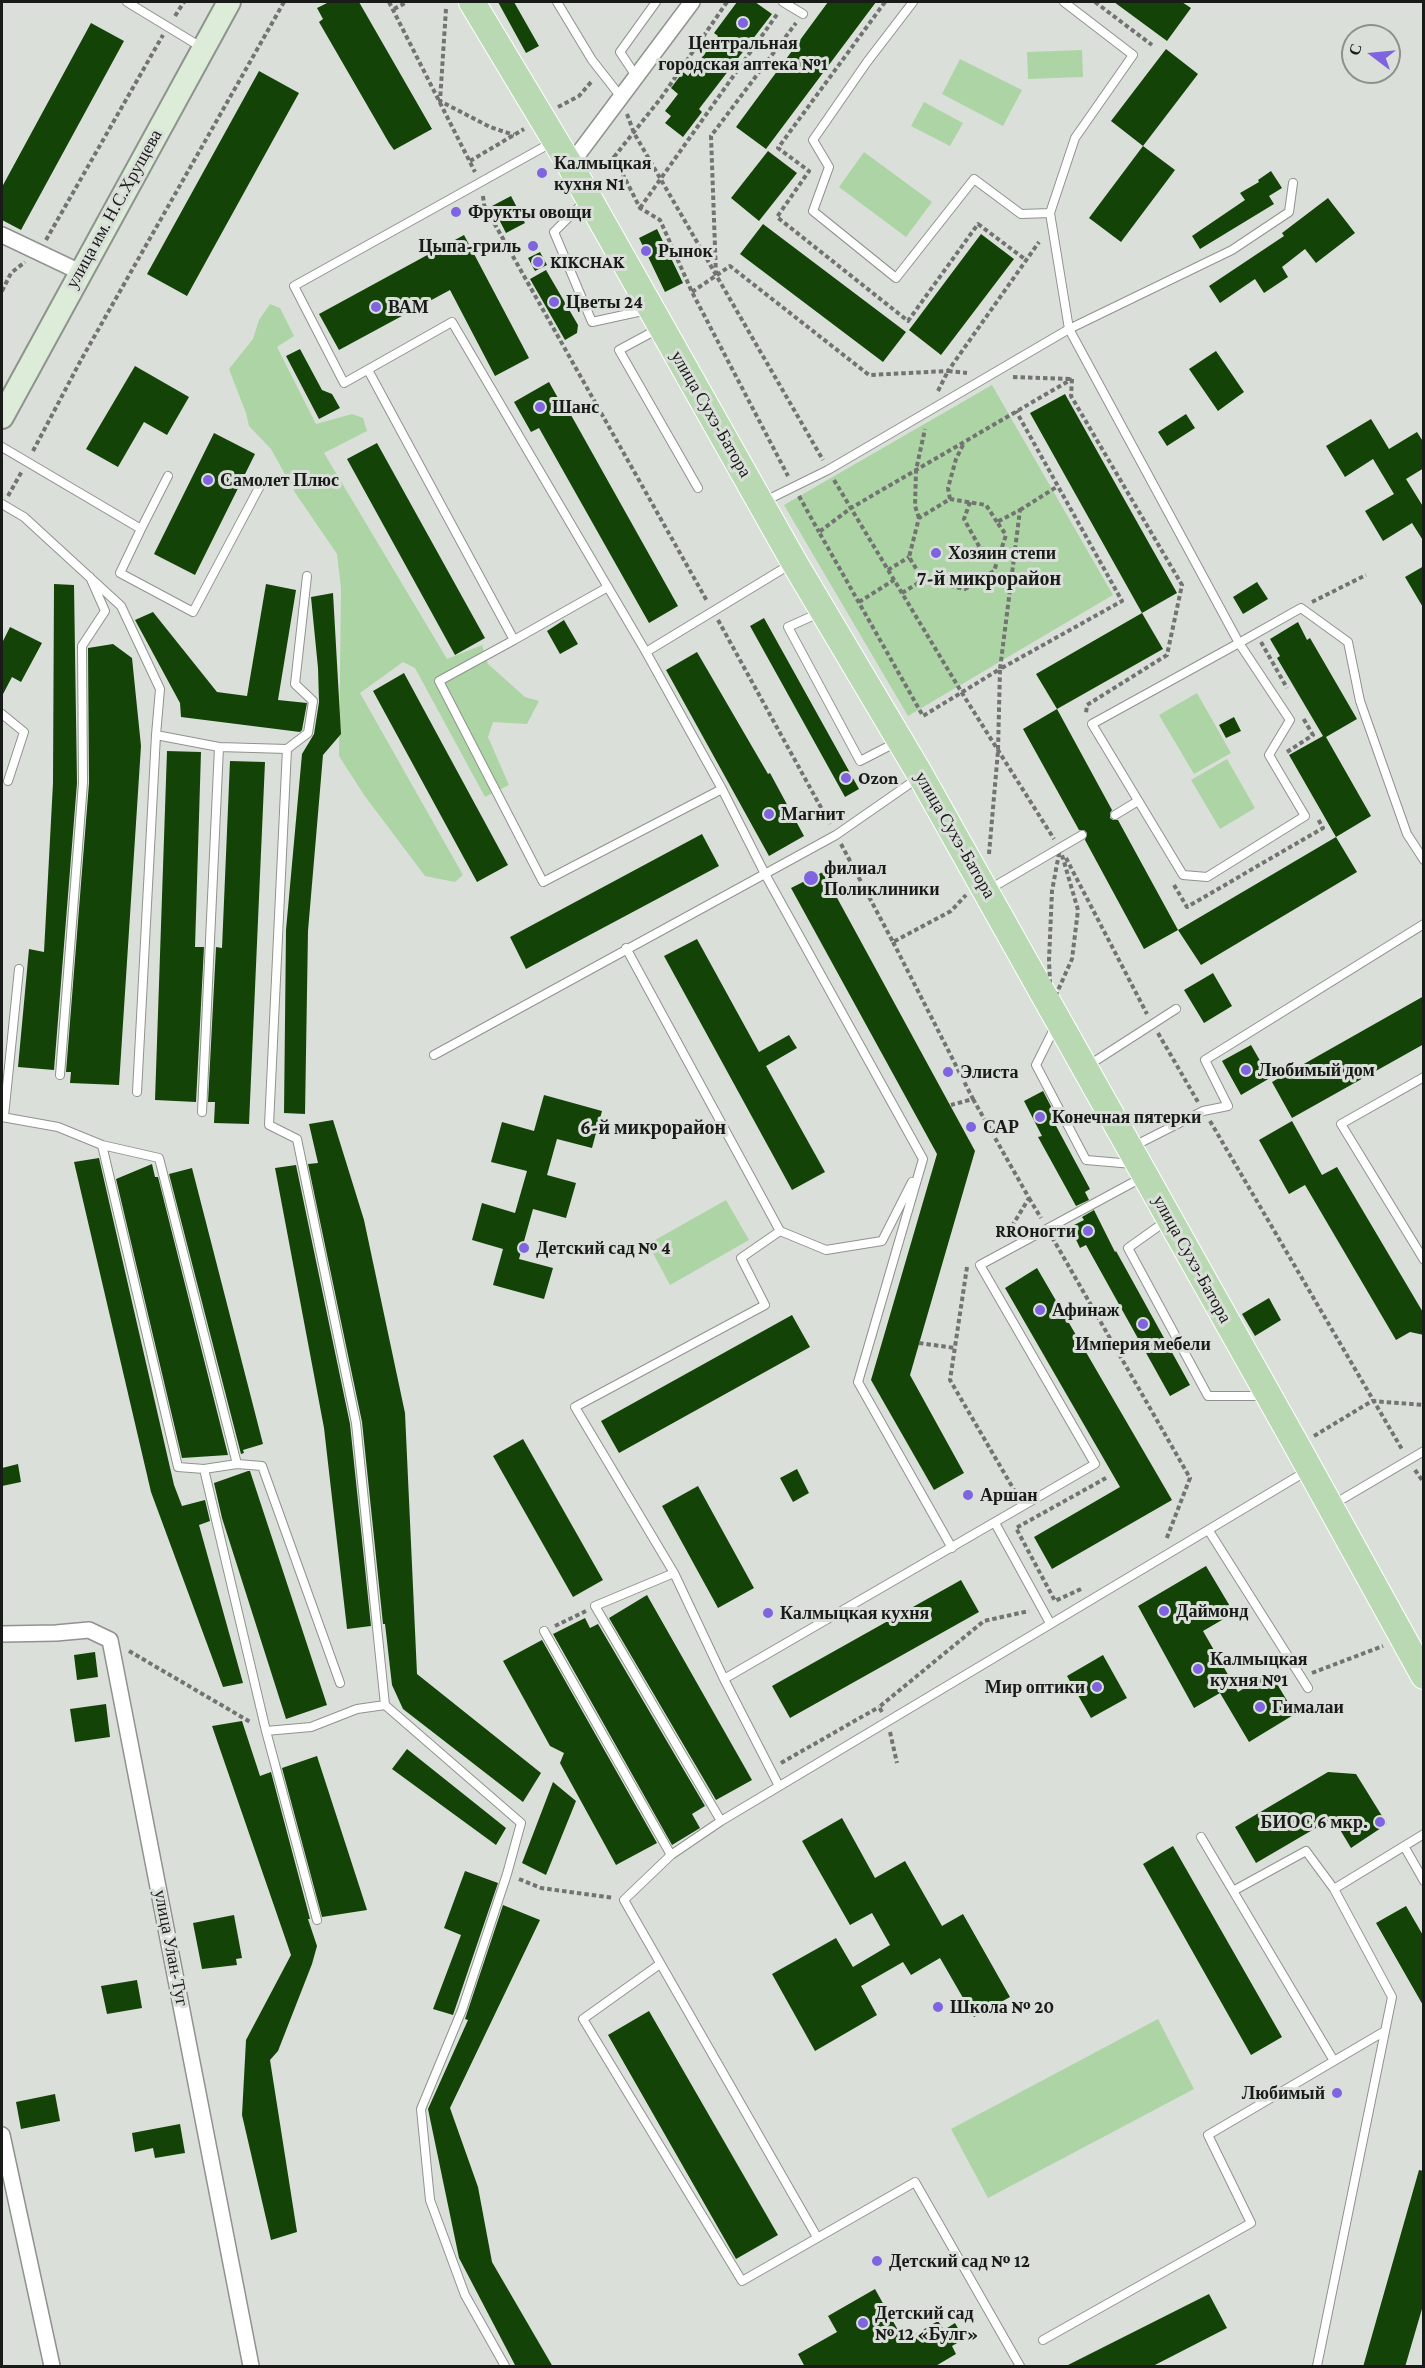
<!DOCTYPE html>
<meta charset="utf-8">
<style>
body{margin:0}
#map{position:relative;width:1425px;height:2368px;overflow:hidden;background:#dae0d9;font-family:"Crimson Pro",serif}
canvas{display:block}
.frame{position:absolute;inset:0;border:3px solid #191b19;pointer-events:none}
.north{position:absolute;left:1341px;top:24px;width:60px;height:60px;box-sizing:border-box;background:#dae0d9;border:2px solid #8d918c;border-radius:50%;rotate:286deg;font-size:16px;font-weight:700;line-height:24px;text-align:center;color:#191b19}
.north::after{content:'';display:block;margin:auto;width:21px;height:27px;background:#7f64df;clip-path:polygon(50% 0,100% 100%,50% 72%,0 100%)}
</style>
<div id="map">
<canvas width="1425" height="2368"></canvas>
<div class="frame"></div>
<div class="north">С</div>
</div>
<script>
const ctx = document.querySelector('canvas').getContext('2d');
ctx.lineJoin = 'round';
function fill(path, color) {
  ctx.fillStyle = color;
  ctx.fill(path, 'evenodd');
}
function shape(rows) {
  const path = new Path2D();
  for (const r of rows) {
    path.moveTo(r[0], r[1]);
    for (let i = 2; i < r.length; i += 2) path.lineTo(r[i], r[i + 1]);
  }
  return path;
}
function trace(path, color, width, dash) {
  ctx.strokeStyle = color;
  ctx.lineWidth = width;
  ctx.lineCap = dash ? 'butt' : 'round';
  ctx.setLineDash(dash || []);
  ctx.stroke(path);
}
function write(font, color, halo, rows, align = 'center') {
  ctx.font = font + ' "Crimson Pro",serif';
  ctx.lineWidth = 6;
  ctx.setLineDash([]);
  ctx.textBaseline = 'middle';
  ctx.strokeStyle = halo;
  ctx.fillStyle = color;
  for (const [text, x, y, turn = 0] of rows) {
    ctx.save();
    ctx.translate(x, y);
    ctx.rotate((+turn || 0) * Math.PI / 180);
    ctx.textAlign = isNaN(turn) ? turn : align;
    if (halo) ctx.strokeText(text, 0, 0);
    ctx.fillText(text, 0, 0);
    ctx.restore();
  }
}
fill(shape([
 [1082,50,1083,77,1028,79,1027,52],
 [960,59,1022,90,1003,126,942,94],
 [924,102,963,123,950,146,911,126],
 [864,152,932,202,906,237,839,187],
 [270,304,280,308,294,336,277,347,316,424,352,414,363,418,367,431,324,453,447,659,482,645,488,664,525,697,539,701,527,724,493,722,488,737,509,785,485,797,415,668,403,662,360,693,463,875,455,882,425,876,364,795,339,756,341,588,337,554,296,494,271,449,249,426,246,413,229,369,253,339,259,320],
 [992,385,1113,595,908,716,784,505],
 [1197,693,1231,753,1194,774,1159,715],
 [1227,759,1255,808,1220,829,1191,780],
 [726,1200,749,1240,670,1285,648,1244],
 [1158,2019,1194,2089,988,2198,951,2129]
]), '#add4a5');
fill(shape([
 [329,2,359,2,432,129,394,150,389,143,319,22,323,19,317,8],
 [498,2,514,2,539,46,526,53],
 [737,2,755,2,772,14,699,109,702,112,683,137,665,123,671,116,665,111,678,94,671,88,683,72,688,76,718,36,714,33],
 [828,2,876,2,766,149,736,127],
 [1114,2,1182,2,1191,8,1167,41],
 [91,23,124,41,21,230,2,220,2,187],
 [1166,49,1198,74,1143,146,1111,121],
 [259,71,299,93,187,296,147,274],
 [1143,146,1175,170,1121,242,1089,218],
 [768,151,797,173,759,221,731,198],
 [1271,171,1282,188,1269,196,1274,204,1200,249,1192,236,1245,200,1240,193,1259,182,1258,180],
 [511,196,525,223,506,233,492,206],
 [1328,198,1355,233,1316,263,1305,249,1282,267,1288,277,1264,293,1255,279,1220,303,1209,286,1284,236,1282,233],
 [763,224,906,332,883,362,740,254],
 [657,229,683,283,665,292,639,238],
 [981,234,1014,259,941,355,909,330],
 [464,235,529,358,495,376,450,290,339,350,319,314],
 [540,252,547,265,535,271,528,258],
 [546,270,578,325,577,333,565,340,530,279],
 [300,349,322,390,332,394,340,408,319,419,286,356],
 [1216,351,1244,392,1218,411,1189,369],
 [135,366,189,397,167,435,144,422,118,467,86,449],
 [549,382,568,416,571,415,678,606,649,623,539,428,531,432,514,402],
 [1065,394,1177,593,1142,613,1030,413],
 [1186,414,1195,428,1167,446,1158,432],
 [1371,419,1389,449,1417,432,1424,443,1424,468,1406,479,1424,508,1424,542,1412,523,1383,541,1365,511,1394,494,1373,459,1345,477,1326,446],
 [214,433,255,454,195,575,154,554],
 [377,443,485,638,455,655,347,459],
 [1424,566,1424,609,1405,577],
 [1257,582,1268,599,1243,614,1233,597],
 [54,584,74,585,77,783,54,1070,18,1067,29,949,44,952,53,783],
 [266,584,296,590,278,700,307,703,302,730,300,732,181,717,180,703,135,620,153,612,217,692,247,696],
 [333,593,341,734,323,755,308,931,305,1114,284,1113,286,930,302,754,314,734,319,702,318,668,311,597],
 [1142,613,1163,649,1057,709,1036,674],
 [764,618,859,789,845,797,750,626],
 [564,620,578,644,560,654,547,631],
 [1298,622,1307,640,1310,638,1357,719,1326,737,1371,816,1336,837,1289,755,1323,736,1277,658,1280,656,1270,639],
 [10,627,42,643,21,682,12,677,2,696,2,643],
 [113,644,132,658,141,746,119,1085,70,1083,71,1072,66,1072,89,783,88,648],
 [697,652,768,774,770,773,804,836,769,856,666,670],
 [404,673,508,865,477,882,373,691],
 [1057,709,1112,810,1110,813,1110,818,1113,820,1118,820,1178,930,1144,949,1085,840,1087,833,1084,830,1079,830,1023,729],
 [1234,717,1241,731,1226,738,1219,725],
 [167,751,201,752,195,947,204,947,196,1102,155,1100],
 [230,761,265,762,249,1124,214,1123,215,1102,208,1102,216,947,222,948],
 [702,834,719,866,526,969,510,937],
 [1336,837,1357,872,1201,965,1178,930],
 [823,872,975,1151,910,1375,964,1473,934,1490,871,1380,937,1154,791,888],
 [697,939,759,1052,789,1035,797,1048,766,1066,825,1172,792,1190,664,956],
 [1213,973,1232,1006,1204,1023,1184,990],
 [1424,996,1424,1044,1292,1118,1272,1082],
 [1251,1045,1270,1078,1241,1095,1222,1061],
 [1043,1091,1059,1122,1055,1124,1090,1189,1085,1192,1089,1200,1076,1206,1038,1137,1042,1136,1024,1101],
 [544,1095,602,1111,592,1148,557,1139,547,1175,576,1183,566,1218,533,1209,519,1259,553,1268,544,1299,493,1285,503,1249,472,1240,482,1203,515,1213,527,1171,491,1162,502,1122,534,1131],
 [333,1120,364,1220,405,1413,417,1674,541,1773,523,1802,403,1709,392,1685,385,1624,383,1624,362,1422,308,1164,318,1163,309,1124],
 [1292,1121,1322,1175,1337,1167,1424,1314,1424,1335,1410,1332,1396,1340,1305,1185,1289,1194,1259,1140],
 [99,1158,174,1485,182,1506,205,1500,210,1521,199,1525,243,1683,223,1687,151,1492,74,1162],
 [152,1164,155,1177,158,1177,228,1455,182,1458,116,1179],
 [296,1165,350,1424,371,1626,347,1629,324,1428,275,1168],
 [192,1168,263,1444,243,1450,244,1453,241,1454,169,1174],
 [1094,1210,1115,1252,1116,1251,1190,1385,1170,1396,1086,1245,1080,1248,1070,1227,1084,1220,1082,1217],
 [1037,1268,1172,1500,1052,1569,1034,1537,1120,1487,1005,1288],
 [1269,1298,1281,1320,1255,1336,1242,1314],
 [792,1315,810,1347,619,1453,601,1421],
 [523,1439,603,1580,573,1597,493,1456],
 [18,1464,21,1482,2,1486,2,1468],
 [797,1469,809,1493,793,1502,780,1478],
 [248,1471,250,1471,327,1705,286,1719,222,1518,214,1483],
 [698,1486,754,1588,718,1608,662,1506],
 [1206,1566,1234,1613,1203,1631,1238,1692,1270,1672,1295,1714,1249,1742,1220,1693,1194,1708,1138,1606],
 [961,1580,979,1612,790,1718,772,1686],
 [647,1595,752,1780,716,1800,609,1618],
 [585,1618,590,1628,598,1624,705,1806,692,1814,700,1828,672,1845,553,1634],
 [542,1640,657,1843,616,1865,560,1763,564,1753,550,1746,503,1661],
 [95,1652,98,1677,77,1680,74,1655],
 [1103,1655,1127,1698,1091,1718,1067,1676],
 [106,1704,110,1737,75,1742,70,1709],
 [242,1721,260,1776,271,1772,310,1919,308,1919,317,1946,312,1964,278,2051,270,2060,297,2232,271,2240,242,2115,246,2040,291,1955,212,1726],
 [407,1749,506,1828,496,1845,392,1769],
 [317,1756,367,1910,322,1917,282,1768],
 [1328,1772,1356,1774,1387,1824,1351,1848,1333,1818,1256,1863,1235,1827],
 [553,1782,576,1801,546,1875,522,1863],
 [842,1818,875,1878,905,1861,942,1926,963,1914,1010,1997,974,2017,940,1958,911,1975,903,1962,861,1986,877,2015,815,2051,772,1974,836,1938,853,1967,890,1945,872,1913,850,1925,802,1841],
 [1173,1846,1282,2037,1251,2055,1143,1864],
 [465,1871,498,1883,453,2015,433,2009,461,1935,444,1928],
 [503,1905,540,1920,450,2108,478,2187,492,2262,553,2367,516,2367,459,2258,428,2109,468,2020,465,2019],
 [1406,1906,1424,1937,1424,2007,1376,1923],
 [234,1915,242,1958,236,1959,237,1965,202,1969,193,1923],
 [137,1980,142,2008,107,2014,101,1986],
 [649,2011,778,2235,736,2259,608,2035],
 [55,2094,60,2121,21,2129,16,2102],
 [180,2124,185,2153,155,2158,153,2148,135,2152,132,2133],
 [1419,2170,1424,2171,1424,2302,1405,2367,1363,2367],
 [875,2289,904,2341,938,2321,944,2330,955,2323,964,2339,952,2346,956,2354,934,2367,805,2367,798,2354,837,2332,828,2316],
 [1209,2294,1227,2328,1151,2367,1064,2367]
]), '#144308');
const lane = shape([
 [127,2,201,47],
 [557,2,592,60,621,97],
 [783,2,803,14],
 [913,2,867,62,813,140,829,167,813,211,896,278,974,179,1021,214,1050,213],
 [1064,2,1133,55,1075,138,1050,213,1069,329,1239,643,1290,720,1269,755,1305,816,1207,877,1183,875,1092,724,1239,643,1301,608,1348,642,1360,701,1407,834,1424,860],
 [636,76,620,52,656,2],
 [551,143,294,286,344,383,452,322,646,652,722,789,765,874,923,1159,858,1382,952,1548],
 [585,201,554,232,592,322,647,310],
 [658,329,619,350,698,488],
 [368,370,514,640,439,681,543,882,722,789],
 [2,447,141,529,168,476],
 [765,501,828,470,1069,329,1232,250,1289,212,1293,183],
 [2,504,24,517,121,606,160,689,156,735,219,747],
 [141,529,120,573,193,612,261,484],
 [819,613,788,627,860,761,897,742],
 [514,640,608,587],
 [646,652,791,564],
 [2,714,24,732,8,781],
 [287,749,308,733,313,701,295,684,307,576],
 [1115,815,1138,801],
 [988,890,1082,835],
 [626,948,780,1231],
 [1055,1027,1036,1065,1086,1160,1133,1164],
 [434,1055,836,835,918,778],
 [1089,1065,1176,1009],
 [60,1075,83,783,82,646,105,611,90,577],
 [1424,1077,1341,1124,1424,1260],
 [137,1092,156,735],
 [202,1112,219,747,287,749,269,1125,297,1139,356,1423,385,1705],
 [4,1116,19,969],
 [2,1117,58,1127,102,1145,178,1467,204,1469,266,1731,317,1920],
 [102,1145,159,1158,237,1464],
 [1134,1146,1203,1111,1228,1106,1205,1060,1424,924],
 [1166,1221,1128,1248,1208,1396,1262,1396],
 [204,1469,237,1464,262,1466,340,1683],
 [1334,1504,1424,1451],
 [995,1523,1050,1623],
 [1209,1531,1308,1688],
 [674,1573,595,1606,721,1821],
 [544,1631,671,1855],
 [724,1679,1095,1464,980,1265,1143,1177],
 [266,1731,311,1727,357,1709,385,1705,521,1823,507,1874,462,2010,421,2109,430,2200,465,2295,505,2366],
 [779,1786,724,1679,674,1573,575,1407,765,1305,741,1258,780,1231,826,1250,882,1241,912,1182],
 [1201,1837,1334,2061],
 [1404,1846,1424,1881],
 [1233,1891,1306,1851,1334,1889],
 [660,1964,583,2019,742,2281,915,2182,1020,2366],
 [817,2237,624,1900,671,1855,721,1821,1305,1472],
 [1043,2340,1251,2223,1208,2135,1385,2031],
 [1317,2366,1392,1997,1334,1889,1424,1834]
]);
const street = shape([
 [570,165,692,2],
 [2,235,80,272],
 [2,1634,56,1633,89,1630,110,1640,251,2366],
 [2,2135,52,2366]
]);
const secondary = shape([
 [2,417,229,2]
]);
const primary = shape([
 [472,2,570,165,794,562,921,776,1297,1446,1424,1676]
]);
trace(lane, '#8e938d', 10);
trace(street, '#8e938d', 18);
trace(secondary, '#8e938d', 26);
trace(primary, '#fff', 28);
trace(shape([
 [389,2,475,172],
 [727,2,661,98,614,157,640,208,660,220,692,292,788,476],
 [885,2,778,148,809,171,777,217,908,321,978,224,1026,260],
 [1095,2,1152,45],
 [394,9,407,2],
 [446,9,440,101,490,127,514,135],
 [175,16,184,2],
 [558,107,579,96,592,81],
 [627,114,634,133,823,460],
 [470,161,524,129],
 [483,196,484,205,707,601],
 [640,208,778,13],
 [46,240,163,35],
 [716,275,711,136,796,23],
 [2,291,11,273,25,262],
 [692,292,730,266,869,375,948,371,1039,242],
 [1013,377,1071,379],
 [1072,379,1071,396,1182,585,1167,655,1087,705,1086,713],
 [938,391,948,371,967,373],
 [33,451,81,360,284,2],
 [834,480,962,693,1054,839],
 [8,496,22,471],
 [799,496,819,532],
 [950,499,948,488,956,459,964,443],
 [970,502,964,519,980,548,999,555],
 [1020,510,1058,486],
 [919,518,915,506,916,470,925,429],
 [997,522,986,505,950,499,919,518,909,557,923,580,965,589,994,571,1006,535,997,522,1020,510,1000,669,923,716,819,532,851,508,1072,379],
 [888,570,909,557],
 [902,593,923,580],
 [859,602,894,580],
 [1312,602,1366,575],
 [718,620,830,824],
 [1261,642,1287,688],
 [1287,752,1313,735,1303,718],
 [841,844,893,942,951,911,966,895],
 [1060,848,1078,910,1072,959,1051,1006,1049,960,1052,891,1060,848],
 [989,854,998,751,1000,669,1122,601,1016,411],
 [1066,858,1147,1014],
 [1174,885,1187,907,1323,828,1318,819],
 [893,942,973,1099,951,1105],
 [1158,1033,1198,1102],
 [973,1099,1029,1198,1006,1236],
 [1210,1121,1403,1451],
 [1029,1198,1041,1218],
 [1052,1237,1190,1478,1166,1540],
 [967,1267,950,1380,1017,1495],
 [919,1343,955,1348],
 [1314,1436,1372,1401,1424,1405],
 [1415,1470,1424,1483],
 [1081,1589,1055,1601,1016,1528,1106,1478],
 [555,1626,586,1611],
 [129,1651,252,1723],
 [1312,1673,1383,1646],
 [882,1712,879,1707,984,1621,1029,1611],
 [890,1732,897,1763],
 [781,1763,879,1707],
 [519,1879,541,1888,614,1898]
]), '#717470', 4, [4.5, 3]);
trace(lane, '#fff', 8);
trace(street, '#fff', 15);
trace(secondary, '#dcecd9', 22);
trace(primary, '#b9d9b3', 26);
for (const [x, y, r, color] of [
 [743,23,6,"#7f64df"],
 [542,173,6,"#7f64df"],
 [456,212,6,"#7f64df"],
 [533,246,6,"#7f64df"],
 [646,251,6,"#7f64df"],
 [538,262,6,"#7f64df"],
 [554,302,6,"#7f64df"],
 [376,307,6,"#7f64df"],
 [540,407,6,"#7f64df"],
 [208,480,6,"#7f64df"],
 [936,553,6,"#7f64df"],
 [846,778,6,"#7f64df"],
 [769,814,6,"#7f64df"],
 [811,878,8,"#7f64df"],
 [1246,1070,6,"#7f64df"],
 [948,1072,6,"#7f64df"],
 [1040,1117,6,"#7f64df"],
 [971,1127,6,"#7f64df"],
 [1088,1231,6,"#7f64df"],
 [524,1248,6,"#7f64df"],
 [1040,1310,6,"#7f64df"],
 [1143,1324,6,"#7f64df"],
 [968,1495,6,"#7f64df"],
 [1164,1611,6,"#7f64df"],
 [768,1613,6,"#7f64df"],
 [1198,1669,6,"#7f64df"],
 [1097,1687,6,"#7f64df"],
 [1260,1707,6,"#7f64df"],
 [1380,1822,6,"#7f64df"],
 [938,2007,6,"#7f64df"],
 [1337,2093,6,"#7f64df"],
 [877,2261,6,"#7f64df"],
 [863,2323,6,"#7f64df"]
]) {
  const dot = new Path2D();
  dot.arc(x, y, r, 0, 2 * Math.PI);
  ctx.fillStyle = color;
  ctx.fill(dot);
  trace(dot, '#dae0d9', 2);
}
write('bold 18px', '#191b19', '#dae0d9', [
 ["Центральная",743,43,"center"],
 ["городская аптека №1",743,64,"center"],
 ["Калмыцкая",554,163],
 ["кухня N1",554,184],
 ["Фрукты овощи",468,212],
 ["Цыпа-гриль",521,246,"right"],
 ["Рынок",658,251],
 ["KIKCHAK",550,262],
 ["Цветы 24",566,302],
 ["ВАМ",388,307],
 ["Шанс",552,407],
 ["Самолет Плюс",220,480],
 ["Хозяин степи",948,553],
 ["Ozon",858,778],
 ["Магнит",781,814],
 ["филиал",824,868],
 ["Поликлиники",824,889],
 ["Любимый дом",1258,1070],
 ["Элиста",960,1072],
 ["Конечная пятерки",1052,1117],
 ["САР",983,1127],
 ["RROногти",1076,1231,"right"],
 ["Детский сад № 4",536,1248],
 ["Афинаж",1052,1310],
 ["Империя мебели",1143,1344,"center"],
 ["Аршан",980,1495],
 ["Даймонд",1176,1611],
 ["Калмыцкая кухня",780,1613],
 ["Калмыцкая",1210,1659],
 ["кухня №1",1210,1680],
 ["Мир оптики",1085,1687,"right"],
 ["Гималаи",1272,1707],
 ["БИОС 6 мкр.",1368,1822,"right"],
 ["Школа № 20",950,2007],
 ["Любимый",1325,2093,"right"],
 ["Детский сад № 12",889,2261],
 ["Детский сад",875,2313],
 ["№ 12 «Булг»",875,2334]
], 'left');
write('18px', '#191b19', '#dae0d9', [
 ["улица им. Н.С.Хрущева",114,209,-61],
 ["улица Сухэ-Батора",711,414,60],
 ["улица Сухэ-Батора",955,835,60],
 ["улица Сухэ-Батора",1192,1259,61],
 ["улица Улан-Туг",171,1948,79]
]);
write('bold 20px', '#191b19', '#dae0d9', [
 ["7-й микрорайон",989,579],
 ["6-й микрорайон",653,1128]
]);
</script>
